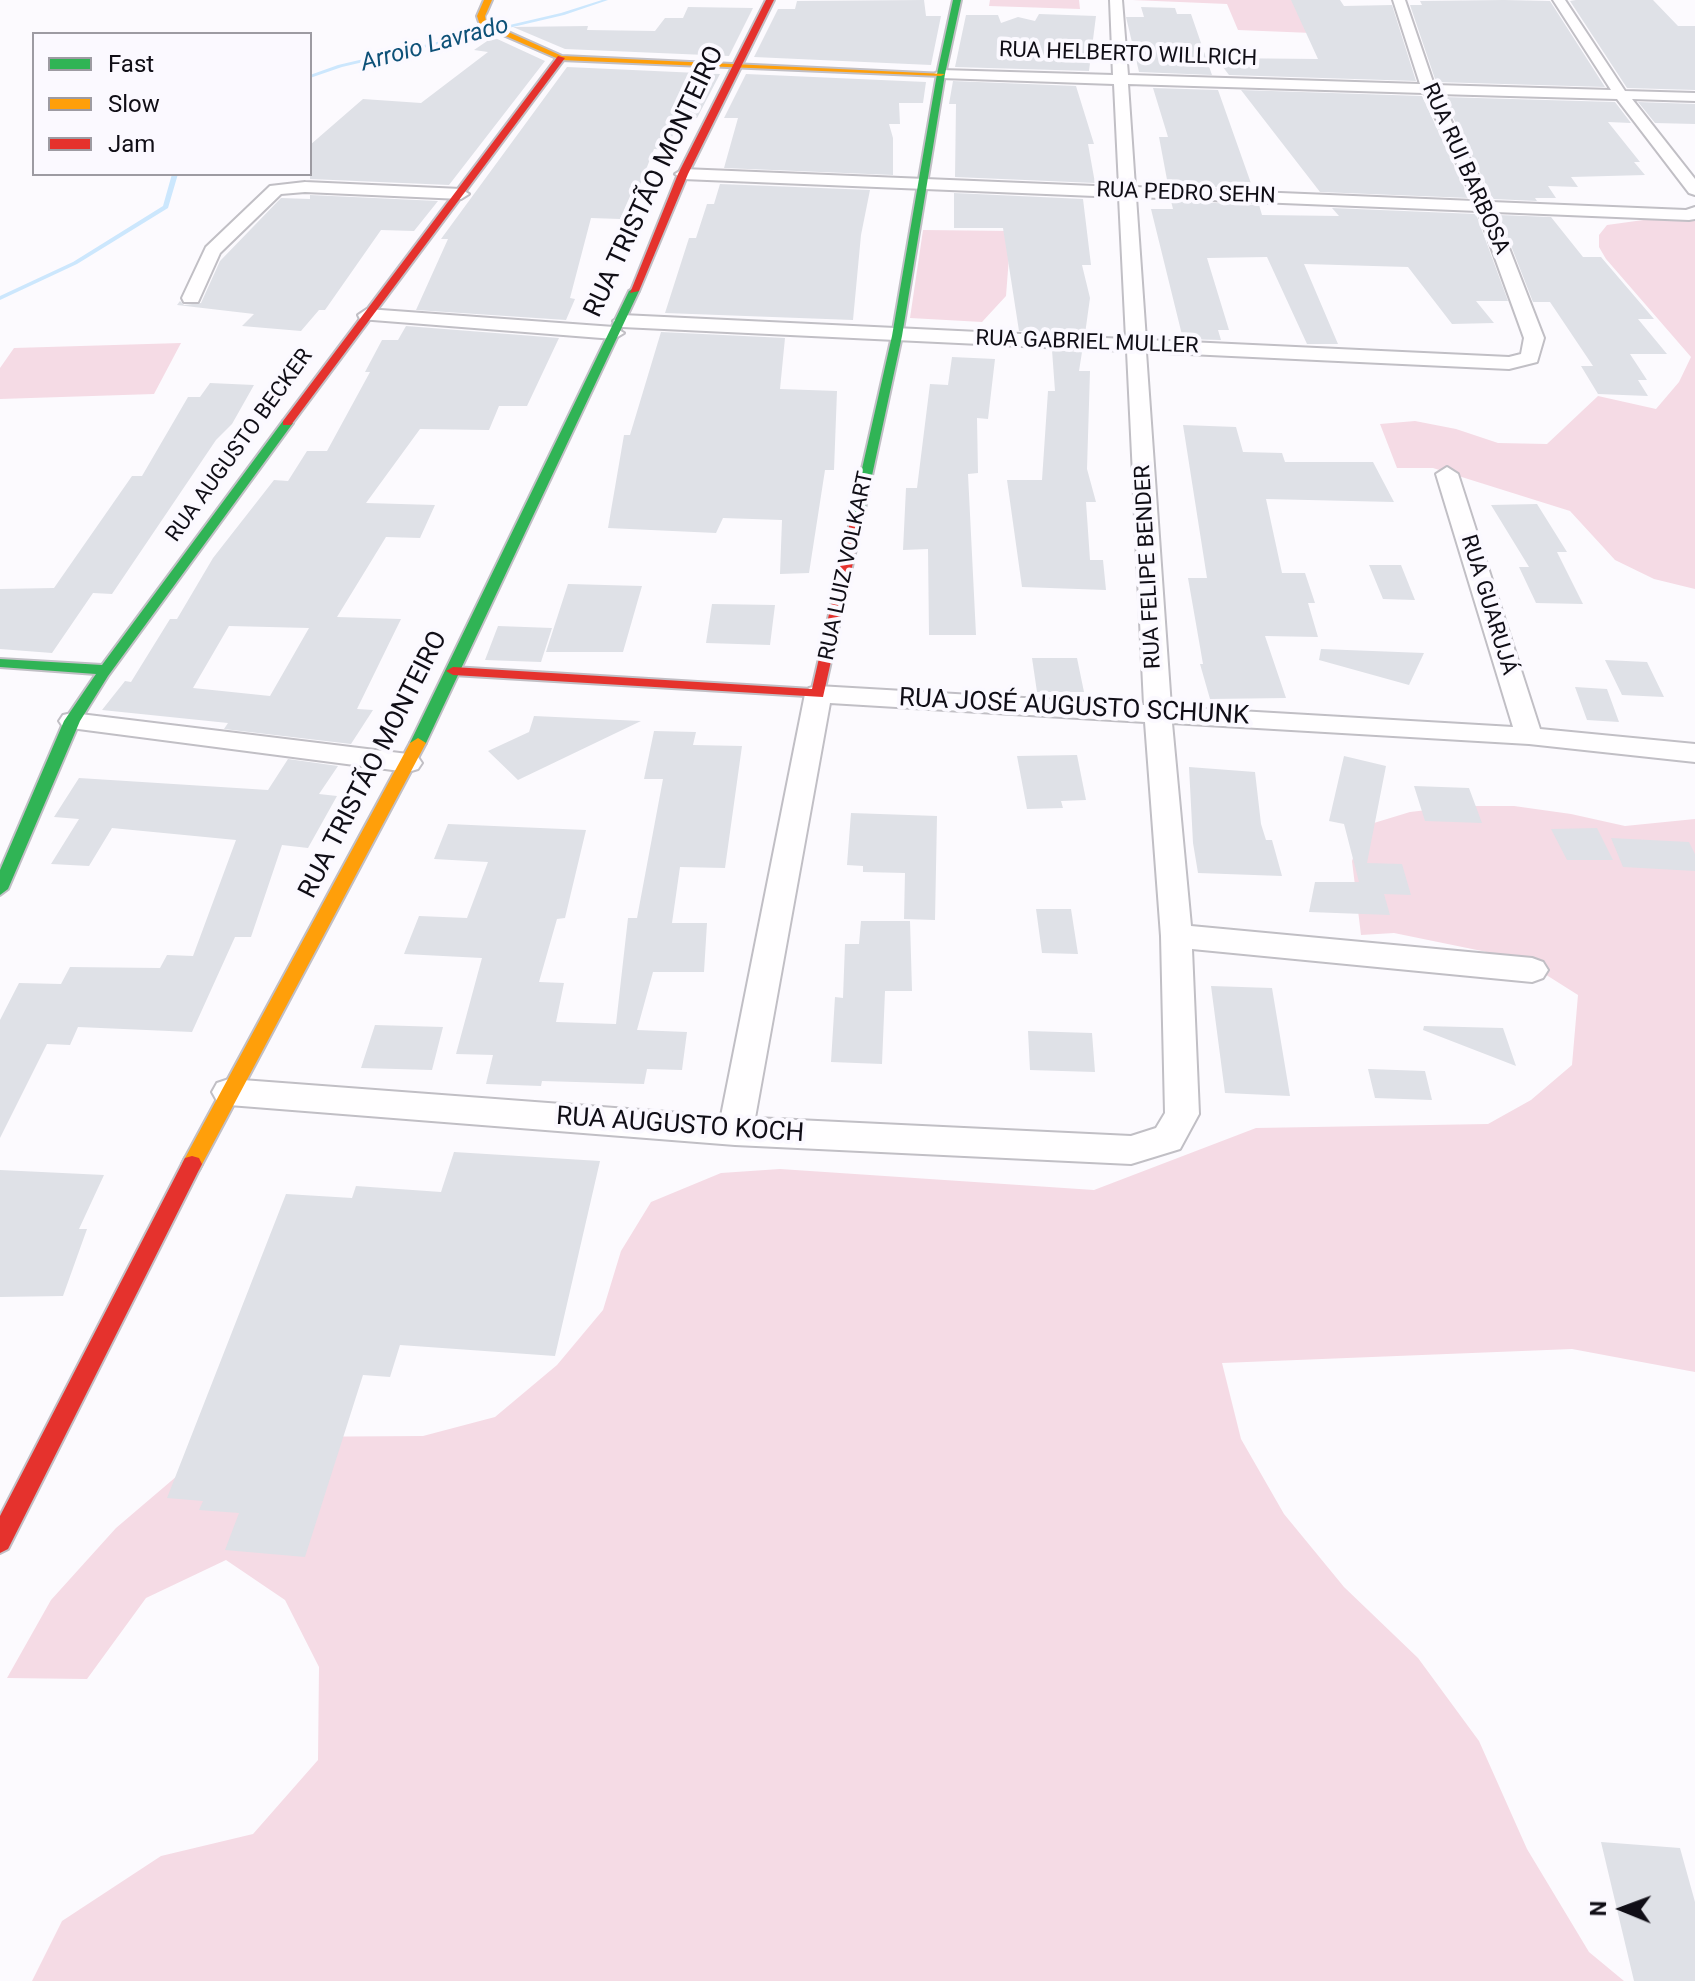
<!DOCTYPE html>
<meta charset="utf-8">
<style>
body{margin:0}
#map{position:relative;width:1695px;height:1981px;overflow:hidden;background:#fcfafe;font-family:Roboto,sans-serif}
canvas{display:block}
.legend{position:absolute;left:32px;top:32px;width:280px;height:144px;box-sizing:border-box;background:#fbf9ff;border:2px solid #9d9ba2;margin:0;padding:10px 14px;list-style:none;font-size:24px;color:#100e16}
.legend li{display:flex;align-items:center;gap:16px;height:40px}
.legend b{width:40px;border:2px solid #9d9ba2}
.north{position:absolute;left:1583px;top:1869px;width:80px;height:80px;-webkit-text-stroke:6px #fbf9ff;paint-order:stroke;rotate:271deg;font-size:22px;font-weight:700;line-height:32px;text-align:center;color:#100e16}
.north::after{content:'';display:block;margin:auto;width:28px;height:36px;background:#100e16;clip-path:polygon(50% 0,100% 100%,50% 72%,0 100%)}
</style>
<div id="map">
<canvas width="1695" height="1981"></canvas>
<ul class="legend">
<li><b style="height:10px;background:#30b455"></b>Fast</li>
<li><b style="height:10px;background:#ff9f0a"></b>Slow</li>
<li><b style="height:10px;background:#e5322d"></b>Jam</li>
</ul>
<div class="north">N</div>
</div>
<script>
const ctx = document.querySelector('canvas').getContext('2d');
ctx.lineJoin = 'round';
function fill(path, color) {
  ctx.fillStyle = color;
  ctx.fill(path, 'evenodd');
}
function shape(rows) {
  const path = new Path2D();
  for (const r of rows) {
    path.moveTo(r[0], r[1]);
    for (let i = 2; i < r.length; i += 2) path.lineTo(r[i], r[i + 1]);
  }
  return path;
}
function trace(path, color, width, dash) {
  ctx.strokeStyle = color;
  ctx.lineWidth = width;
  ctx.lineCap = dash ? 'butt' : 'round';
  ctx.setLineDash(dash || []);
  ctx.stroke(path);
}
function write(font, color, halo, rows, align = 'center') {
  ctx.font = font + ' Roboto,sans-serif';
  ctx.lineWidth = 8;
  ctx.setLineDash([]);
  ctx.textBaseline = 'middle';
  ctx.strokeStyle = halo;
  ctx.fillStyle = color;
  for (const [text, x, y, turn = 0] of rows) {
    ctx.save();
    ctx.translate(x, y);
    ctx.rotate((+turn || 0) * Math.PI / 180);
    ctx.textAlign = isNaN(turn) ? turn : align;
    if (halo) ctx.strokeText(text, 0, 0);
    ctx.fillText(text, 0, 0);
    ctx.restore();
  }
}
fill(shape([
 [990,0,1079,0,1080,9,989,6],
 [1132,0,1298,0,1312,33,1238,30,1227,4],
 [1665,217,1695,217,1695,589,1654,579,1615,560,1570,511,1433,468,1397,468,1380,424,1415,421,1456,429,1498,443,1547,444,1598,396,1656,409,1679,382,1691,357,1606,259,1599,247,1599,235,1607,225],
 [923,230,1011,231,1006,296,982,322,910,318],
 [181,343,154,394,0,399,0,368,14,348],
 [1461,806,1514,806,1571,814,1625,826,1695,819,1695,1372,1572,1349,1222,1363,1241,1439,1284,1514,1344,1587,1418,1658,1479,1741,1527,1849,1589,1952,1624,1981,32,1981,62,1921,161,1856,253,1834,318,1760,319,1667,285,1600,226,1560,146,1598,87,1679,7,1678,51,1600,116,1528,184,1470,267,1437,423,1436,495,1417,557,1365,603,1310,621,1251,651,1202,721,1173,780,1169,1094,1190,1256,1128,1488,1124,1531,1100,1572,1065,1578,995,1521,959,1394,933,1361,935,1352,861,1364,826,1410,812]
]), '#f5dbe5');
fill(shape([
 [602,0,608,0,564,15,342,67,310,78,310,75,338,65,561,13,602,0],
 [172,174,178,174,168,208,77,264,0,300,0,296,73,262,163,206,172,174]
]), '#cce7fd');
fill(shape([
 [924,0,926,16,941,16,931,65,754,57,778,9,795,9,797,1],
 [1291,0,1340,0,1344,6,1392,5,1416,81,1229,75,1216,58,1318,59],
 [1504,0,1550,1,1605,87,1436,82,1410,5,1422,5,1420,1],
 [1576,0,1653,0,1678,26,1695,26,1695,90,1627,88,1570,1],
 [688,7,753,8,729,56,565,49,513,27,588,26,587,30,655,31,665,18,683,18],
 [1141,7,1175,8,1177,14,1191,14,1212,75,1139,72,1126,17,1144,17],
 [1039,14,1096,16,1089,71,955,67,966,15,998,15,1001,23,1018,17,1035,21],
 [493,37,545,61,449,185,310,179,310,145,363,99,421,103,488,52,474,50],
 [567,67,720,74,697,118,678,119,668,150,654,149,640,185,635,185,620,219,591,218,570,298,575,299,566,320,416,310,448,239,441,239],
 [746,74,926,82,923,103,899,103,900,124,889,124,893,138,893,175,724,168,738,118,724,118],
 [953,81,1076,86,1094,144,1088,144,1095,183,955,177,956,104,949,104],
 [1153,88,1218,90,1253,189,1168,185,1159,137,1168,137],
 [1241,90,1422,96,1469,198,1320,192],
 [1443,97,1615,102,1631,123,1608,122,1640,162,1634,162,1645,175,1571,177,1578,187,1548,186,1556,198,1535,198,1537,201,1493,199],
 [1638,102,1695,104,1695,124,1655,123],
 [720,184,870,190,861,235,853,320,665,313,689,238,696,238,707,204,714,204],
 [954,193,1083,199,1091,265,1082,265,1090,298,1085,334,1019,331,1003,228,954,228],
 [310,195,438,201,414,231,381,230,325,310,319,310,301,331,242,326,254,314,177,305,180,301,184,305,201,303,220,261,281,198,310,199],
 [1171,201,1259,205,1262,215,1339,216,1332,208,1476,214,1508,301,1476,301,1494,323,1452,324,1408,267,1304,264,1338,344,1307,344,1267,257,1207,258,1229,330,1218,330,1221,340,1183,339,1151,209,1173,209],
 [1499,215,1551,217,1583,257,1601,257,1654,319,1638,319,1667,354,1630,354,1647,380,1638,380,1648,396,1598,394,1581,366,1593,366,1550,302,1533,302],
 [406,326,559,338,527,406,499,406,489,430,420,429,366,503,435,505,420,538,386,537,337,617,401,619,357,709,373,710,351,744,224,729,228,723,102,710,125,681,131,682,170,619,177,619,213,558,274,480,288,481,307,451,327,451,370,372,365,372,382,340,398,340],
 [229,626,309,628,270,696,193,688],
 [661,332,785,338,780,389,837,391,834,470,825,470,809,573,780,574,782,520,723,518,716,533,608,528,624,435,630,435],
 [1052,350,1082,352,1079,371,1090,371,1087,469,1096,502,1086,502,1090,560,1103,560,1106,590,1022,587,1007,480,1042,480,1048,391,1055,391],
 [952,357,995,359,988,419,977,418,978,473,968,474,976,635,929,635,928,549,903,550,906,488,917,488,930,384,948,385],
 [210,383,254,385,232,424,216,440,112,594,93,593,52,653,0,649,0,589,54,588,132,476,142,476,188,397,200,397],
 [1183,425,1236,427,1243,452,1282,453,1285,462,1373,462,1394,502,1266,499,1282,573,1305,573,1315,603,1308,603,1318,637,1265,636,1286,698,1210,699,1200,664,1203,664,1188,578,1207,578],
 [1537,504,1567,552,1557,552,1583,604,1536,603,1519,567,1529,567,1491,505],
 [1369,565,1401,565,1415,600,1383,599],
 [568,584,642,586,623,652,546,652],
 [712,604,775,605,770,645,706,643],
 [498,626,552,628,541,662,485,660],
 [1321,649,1424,653,1409,685,1319,660],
 [1032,658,1077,658,1084,692,1037,692],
 [1605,660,1647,662,1664,697,1622,695],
 [1575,687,1607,689,1619,722,1587,720],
 [534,716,641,721,518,780,488,751,529,732],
 [654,731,696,732,693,745,742,746,725,868,680,867,672,923,707,923,704,972,653,972,637,1030,687,1032,682,1070,647,1069,644,1084,542,1081,541,1086,486,1084,493,1055,456,1054,482,958,404,954,419,916,467,918,488,862,434,859,448,824,586,830,565,918,557,919,539,982,564,983,556,1022,616,1024,628,918,637,918,663,779,644,779],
 [1077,755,1086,800,1061,801,1063,808,1027,809,1017,756],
 [1344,756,1386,766,1367,863,1402,864,1411,895,1384,894,1390,915,1309,912,1315,882,1359,882,1344,824,1329,821],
 [288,759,338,766,319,794,337,796,308,848,282,845,251,937,235,937,192,1032,78,1027,70,1045,47,1044,0,1138,0,1020,19,983,61,984,70,967,160,968,167,955,193,956,236,840,112,828,89,866,51,864,79,819,54,817,79,778,268,790],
 [1189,767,1255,772,1261,824,1266,840,1272,840,1282,876,1198,873,1193,843],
 [1414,786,1469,788,1482,823,1425,821],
 [851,813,937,816,935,920,904,919,905,873,863,872,863,866,847,865],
 [1597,828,1613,860,1567,860,1551,829],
 [1611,838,1689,842,1695,854,1695,871,1623,867],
 [1036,909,1071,909,1078,954,1042,953],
 [861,921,910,921,912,991,885,991,882,1064,831,1062,835,997,843,998,845,944,859,944],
 [1211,986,1272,988,1290,1096,1225,1093],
 [375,1025,443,1027,432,1070,361,1068],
 [1424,1026,1503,1028,1516,1066,1423,1030],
 [1028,1031,1092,1033,1095,1072,1030,1070],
 [1368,1069,1425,1071,1432,1100,1375,1098],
 [454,1152,600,1161,555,1356,400,1345,390,1377,363,1375,305,1557,225,1550,239,1513,199,1510,203,1501,167,1498,286,1194,352,1198,356,1186,441,1192],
 [0,1170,104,1175,79,1229,87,1229,63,1296,0,1297],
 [1601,1842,1680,1848,1695,1902,1695,1981,1634,1981]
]), '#dfe1e7');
const street = shape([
 [1110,0,1122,0,1128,75,1420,84,1393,0,1405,0,1434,85,1611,90,1553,0,1565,0,1625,91,1695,93,1695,101,1632,99,1695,179,1695,195,1689,193,1617,99,1438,94,1491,202,1686,210,1695,207,1695,219,1689,220,1495,212,1544,338,1537,362,1509,369,1146,352,1171,707,1513,727,1436,474,1447,467,1458,474,1540,729,1695,744,1695,762,1529,744,1172,723,1191,926,1532,958,1543,962,1548,970,1543,978,1532,982,1192,949,1199,1114,1180,1149,1131,1164,735,1145,229,1105,217,1101,212,1092,217,1083,229,1079,721,1116,805,694,809,688,818,686,1144,705,1127,351,622,327,613,321,622,315,1126,339,1119,197,683,179,675,174,683,169,1119,187,1114,84,941,78,934,74,941,70,1113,75,1110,0],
 [1128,84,1424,93,1474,201,1135,187,1128,84],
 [1136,197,1478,211,1524,338,1521,354,1509,357,1146,340,1136,197],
 [830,703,1145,722,1161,936,1165,1113,1156,1128,1131,1136,755,1118,830,703],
 [305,182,461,189,469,194,461,199,305,192,281,194,220,253,198,302,184,302,182,298,206,247,270,186,305,182],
 [367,309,614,327,624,333,614,339,360,319,358,315,367,309],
 [72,713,408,754,418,757,422,763,418,769,408,772,63,727,59,721,63,715,72,713]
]);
const fast = shape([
 [953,0,961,0,945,74,902,336,862,522,856,526,850,522,892,336,937,74,953,0],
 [634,288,639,291,426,743,423,746,413,746,410,743,629,291,634,288],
 [283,421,293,423,108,676,80,721,8,889,0,895,0,870,64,721,96,674,0,667,0,659,102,665,283,421]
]);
const slow = shape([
 [484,0,492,0,485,16,486,22,562,56,945,74,941,76,561,60,480,25,477,16,484,0],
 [418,738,426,743,199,1170,192,1172,185,1170,182,1164,185,1158,410,743,418,738]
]);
const jam = shape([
 [766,0,774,0,688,174,639,291,630,293,678,174,766,0],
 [558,56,565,58,291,425,283,425,283,421,558,56],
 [856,518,862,522,823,697,453,675,446,671,453,667,812,689,850,522,856,518],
 [192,1156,199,1158,202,1164,8,1549,0,1553,0,1516,185,1158,192,1156]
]);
trace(street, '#c1bfc5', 4);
trace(fast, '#c1bfc5', 4);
trace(slow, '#c1bfc5', 4);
trace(jam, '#c1bfc5', 4);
fill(street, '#fffeff');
fill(fast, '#30b455');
fill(slow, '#ff9f0a');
fill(jam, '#e5322d');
write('22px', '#100e16', '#fbf9ff', [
 ["RUA HELBERTO WILLRICH",1128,55,2],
 ["RUA RUI BARBOSA",1465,169,66],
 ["RUA PEDRO SEHN",1186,194,2],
 ["RUA GABRIEL MULLER",1087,343,2],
 ["RUA AUGUSTO BECKER",240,446,-54],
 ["RUA LUIZ VOLKART",847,566,-78],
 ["RUA FELIPE BENDER",1149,567,-93],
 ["RUA GUARUJÁ",1488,605,73]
]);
write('italic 24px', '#0d5178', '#fbf9ff', [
 ["Arroio Lavrado",435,45,-15]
]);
write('26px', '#100e16', '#fbf9ff', [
 ["RUA TRISTÃO MONTEIRO",655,182,-65],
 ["RUA JOSÉ AUGUSTO SCHUNK",1074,708,3],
 ["RUA TRISTÃO MONTEIRO",374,765,-63],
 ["RUA AUGUSTO KOCH",680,1126,4]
]);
</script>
